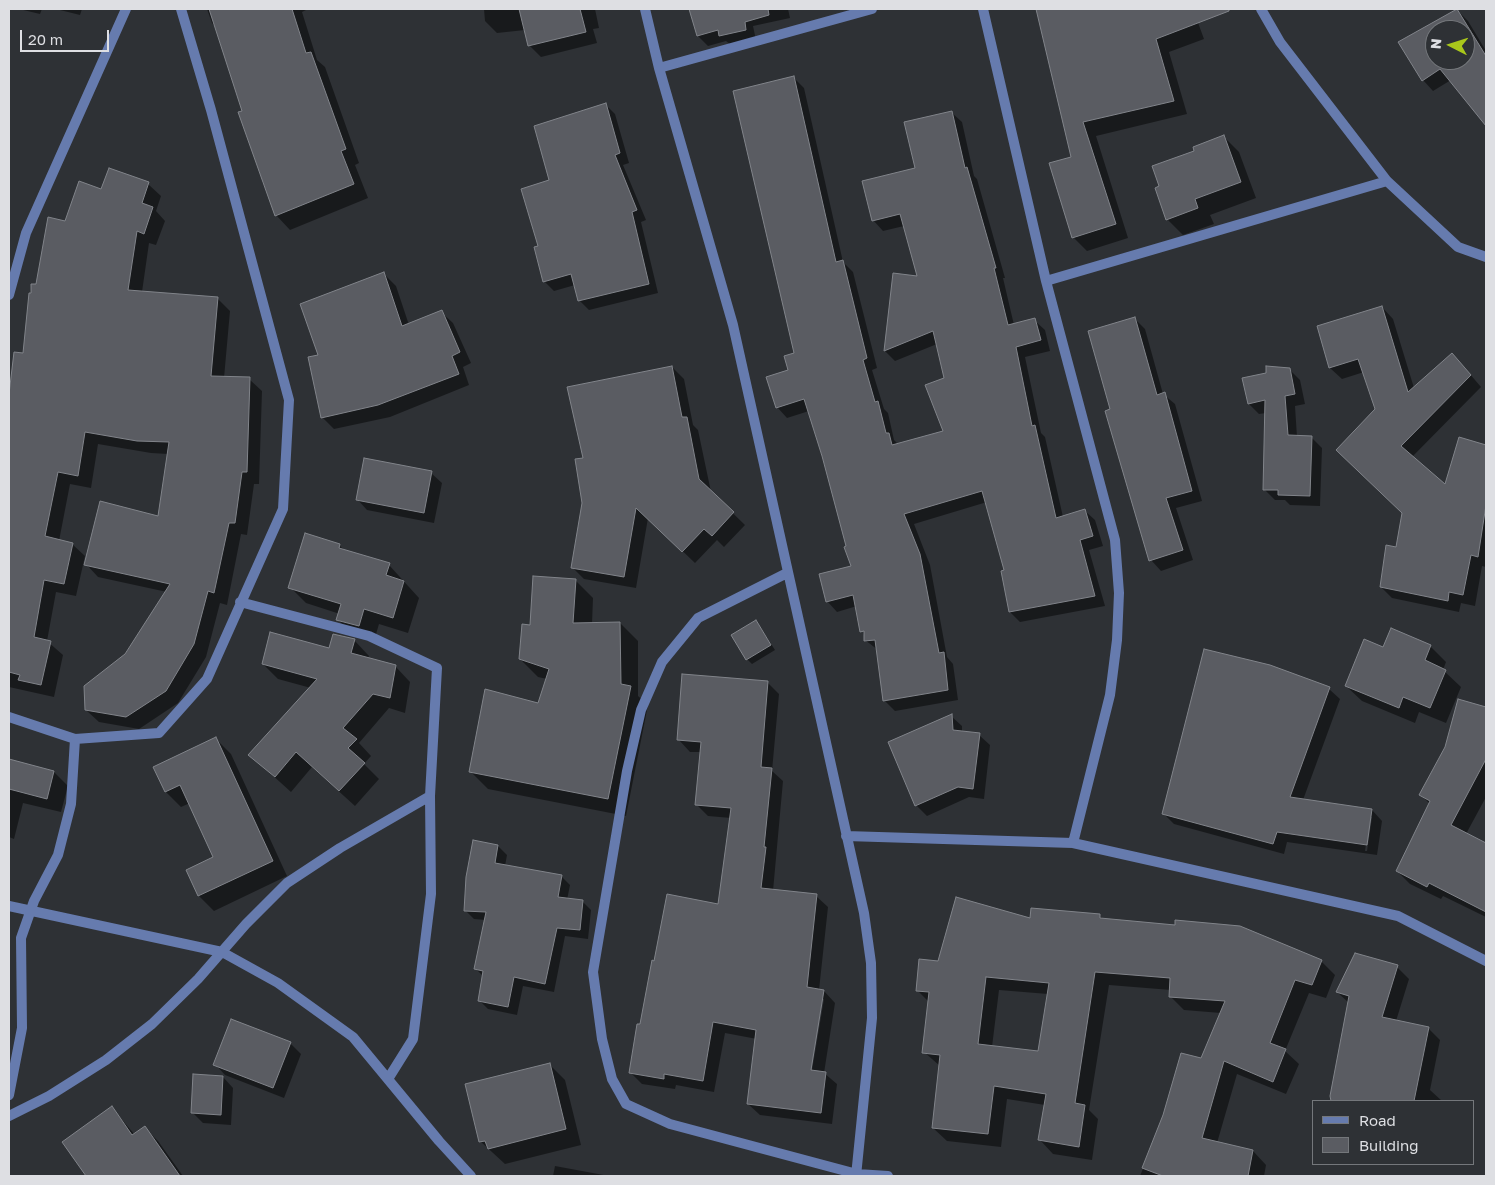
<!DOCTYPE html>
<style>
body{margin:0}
#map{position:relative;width:1495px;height:1185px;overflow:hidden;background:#2e3135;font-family:"Golos Text",sans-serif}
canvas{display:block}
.frame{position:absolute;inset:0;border:10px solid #dedfe3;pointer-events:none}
.legend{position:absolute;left:1312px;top:1100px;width:162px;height:65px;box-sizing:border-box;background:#2e3135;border:1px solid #74777b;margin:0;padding:6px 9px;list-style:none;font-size:15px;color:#dedfe3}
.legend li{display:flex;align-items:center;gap:10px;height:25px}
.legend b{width:25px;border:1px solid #74777b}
.north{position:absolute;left:1425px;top:20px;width:50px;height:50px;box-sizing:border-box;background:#2e3135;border:1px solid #74777b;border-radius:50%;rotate:275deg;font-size:14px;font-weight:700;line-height:20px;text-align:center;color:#dedfe3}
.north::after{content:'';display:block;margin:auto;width:18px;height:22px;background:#a9c71b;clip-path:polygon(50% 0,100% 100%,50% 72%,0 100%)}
.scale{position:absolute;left:20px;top:30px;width:89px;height:22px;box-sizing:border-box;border:2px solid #dedfe3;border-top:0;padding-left:6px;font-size:15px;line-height:18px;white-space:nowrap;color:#dedfe3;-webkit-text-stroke:4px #2e3135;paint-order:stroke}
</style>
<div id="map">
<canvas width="1495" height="1185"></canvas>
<div class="frame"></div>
<ul class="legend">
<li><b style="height:6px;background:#667bae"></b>Road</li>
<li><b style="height:14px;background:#5a5c62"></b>Building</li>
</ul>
<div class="north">N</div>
<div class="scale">20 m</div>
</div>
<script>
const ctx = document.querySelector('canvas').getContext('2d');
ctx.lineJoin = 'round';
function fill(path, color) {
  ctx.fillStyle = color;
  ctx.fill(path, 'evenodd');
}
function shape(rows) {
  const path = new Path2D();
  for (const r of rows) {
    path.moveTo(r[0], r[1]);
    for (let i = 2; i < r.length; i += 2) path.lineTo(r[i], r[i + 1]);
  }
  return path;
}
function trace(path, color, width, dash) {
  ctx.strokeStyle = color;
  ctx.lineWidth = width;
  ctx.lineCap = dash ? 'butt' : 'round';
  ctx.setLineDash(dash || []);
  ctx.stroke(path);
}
fill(shape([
 [19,9,42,9,40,14],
 [56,9,82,9,80,15],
 [207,9,308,9,302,12,317,60,325,67,359,163,355,165,368,198,290,230,276,215,262,181,264,180,217,29,212,23],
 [484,9,595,9,599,28,593,29,597,43,541,57,529,45,525,30,497,33,485,21],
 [691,9,788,9,790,18,753,26,756,40,731,45,726,41,708,46,698,36],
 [1037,9,1193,9,1204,39,1169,52,1187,114,1096,136,1128,238,1087,251,1073,237,1073,157],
 [1457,10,1468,21,1486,51,1486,122,1451,80,1433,91,1423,80,1400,42],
 [1435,30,1465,30,1465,60,1435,60],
 [794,78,804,88,843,262,853,272,877,368,872,370,884,409,888,413,894,440,898,444,945,432,945,379,937,344,895,361,885,351,895,274,919,277,904,226,883,231,873,220,916,169,951,112,962,122,974,176,977,179,1005,278,1003,278,1014,325,1034,320,1045,330,1050,351,1025,357,1041,433,1045,437,1063,517,1084,510,1095,520,1103,546,1089,550,1105,606,1020,622,1010,612,1005,571,987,502,914,524,930,565,947,657,953,664,958,700,895,711,885,701,878,650,865,640,857,606,837,612,827,601,853,566,809,411,787,418,777,407,796,354],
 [605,104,615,114,629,163,623,165,646,220,641,222,658,293,589,310,579,300,575,285,554,291,544,281,540,247,551,181],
 [1223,136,1239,152,1256,198,1210,215,1214,224,1183,235,1168,220,1156,189,1195,151],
 [110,169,148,184,161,196,156,211,165,221,156,245,149,243,142,292,218,299,230,311,224,378,249,379,262,391,259,484,254,484,247,535,241,534,227,605,220,603,206,657,178,703,139,729,99,722,86,710,167,592,98,577,86,564,159,518,168,454,151,453,98,444,91,488,70,484,59,541,72,544,85,556,76,596,56,592,47,641,63,655,54,697,9,687,9,419,24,354,31,285,37,286,66,222,102,191],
 [384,274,396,286,409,325,441,312,453,323,471,363,463,367,469,385,390,417,334,429,322,417,320,356],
 [1382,307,1393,319,1414,388,1463,366,1481,387,1412,457,1446,486,1460,439,1486,446,1486,567,1482,566,1475,606,1461,603,1459,612,1392,598,1381,587,1397,549,1403,513,1377,409,1364,372,1342,379,1330,368],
 [1134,318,1145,329,1163,394,1175,404,1202,501,1176,508,1193,560,1161,571,1151,560,1111,410],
 [672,367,684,379,693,425,698,430,711,492,745,525,724,547,717,540,695,563,648,518,636,588,584,579,572,567,584,503,584,459],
 [1289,369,1300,380,1305,404,1295,406,1297,437,1311,437,1322,448,1320,506,1290,505,1285,500,1275,500,1264,489,1266,413,1259,414,1249,404],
 [431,473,442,483,434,523,367,510,357,499],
 [340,546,345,551,389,565,419,598,408,633,379,624,374,641,354,636,338,620,340,614,306,603,290,587],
 [575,580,593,598,592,624,620,623,638,641,638,696,648,705,626,816,488,789,470,771,539,705,547,679,538,677,520,659,531,626],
 [756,621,775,650,752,664,747,659],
 [354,640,369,656,368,659,395,666,410,682,405,713,389,708,359,743,371,756,364,764,379,779,355,806,312,767,291,792,250,755,311,688,278,679,263,664,330,649],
 [1430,646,1446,662,1443,670,1461,687,1446,723,1419,712,1415,723,1362,701,1346,686,1384,649],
 [767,682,779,694,772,771,783,781,773,891,816,896,828,907,819,990,824,991,835,1003,824,1073,837,1084,832,1124,760,1115,748,1104,757,1039,725,1033,714,1092,676,1085,675,1089,642,1084,631,1073,655,962,719,905,731,818,708,816,696,804,701,752,690,752,679,740],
 [822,999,824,999,811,1076,809,1076],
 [1329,689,1340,699,1303,800,1372,810,1382,821,1377,855,1287,842,1284,854,1174,824,1164,814],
 [1370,817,1372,817,1367,851,1365,851],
 [1459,700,1486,708,1486,797,1466,834,1486,844,1486,917,1443,896,1441,899,1410,884,1397,871,1430,804,1421,795,1446,747],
 [951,716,962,726,962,733,979,735,990,745,984,799,969,797,927,816,916,805],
 [216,739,231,754,287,876,214,911,199,896,188,870,215,858,190,803,181,807,166,792],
 [9,761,54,772,68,786,61,812,23,803,14,839,9,837],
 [474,842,498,846,507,855,505,866,561,876,570,885,567,900,582,901,591,910,588,939,565,936,554,992,523,986,517,1015,488,1009,479,1000,483,976,476,969,486,920,474,919,465,910],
 [1100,916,1104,920,1321,961,1335,975,1326,998,1309,993,1285,1051,1299,1064,1286,1094,1237,1074,1217,1143,1253,1151,1266,1165,1264,1176,1140,1176,1164,1116,1202,1060,1221,1013,1184,1010,1170,996,1171,990,1109,985,1089,1110,1098,1119,1092,1160,1053,1154,1040,1140,1045,1105,1007,1099,1001,1147,947,1141,933,1128,940,1066,924,1052,929,1002,917,990,939,963,1032,919],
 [999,990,1048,994,1039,1052,992,1047],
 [1397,967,1409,979,1396,1021,1428,1028,1440,1040,1430,1090,1442,1101,1332,1101,1349,1003,1337,992],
 [290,1043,301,1054,284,1098,225,1075,215,1064],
 [549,1064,565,1080,581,1145,505,1164,480,1141],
 [223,1077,233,1088,231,1125,203,1123,192,1112],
 [112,1108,135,1135,145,1128,158,1141,183,1176,87,1176,64,1143],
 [555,1166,609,1176,553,1176]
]), '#0007');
const building = shape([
 [209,9,292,9,306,53,311,52,346,149,341,151,354,184,275,216,238,112,242,111,209,9],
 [519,9,580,9,586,32,528,46,519,9],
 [689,9,768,9,769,15,745,22,746,30,719,36,718,30,697,36,689,9],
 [1036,9,1229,9,1229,11,1156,39,1174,101,1083,122,1116,224,1072,238,1049,163,1071,157,1036,9],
 [1457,9,1486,56,1486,126,1440,69,1422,81,1398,42,1457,9],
 [1435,30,1465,30,1465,60,1435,60,1435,30],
 [794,76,836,262,843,260,867,358,863,360,875,402,878,401,886,433,889,433,892,445,943,431,925,385,944,378,933,331,884,351,893,273,917,276,900,214,872,221,862,181,915,168,904,122,952,111,965,168,967,167,996,268,994,268,1008,325,1035,318,1041,340,1016,347,1032,426,1035,425,1056,518,1085,509,1093,536,1080,540,1095,596,1009,612,1001,571,1004,570,982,491,904,514,920,554,939,653,944,652,948,690,883,701,875,640,864,641,864,631,860,632,853,595,826,602,819,574,851,566,844,547,846,546,822,456,804,399,776,408,766,377,788,370,784,356,794,353,733,91,794,76],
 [606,103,620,153,615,155,637,210,632,212,649,284,578,301,571,274,543,282,534,247,538,246,521,189,549,180,534,126,606,103],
 [1224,135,1241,182,1195,199,1198,208,1166,220,1155,188,1159,186,1152,166,1194,151,1193,147,1224,135],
 [109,168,149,182,142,203,153,207,144,234,137,231,128,290,218,297,211,376,250,377,247,472,242,472,235,523,229,523,214,593,208,591,194,644,166,691,126,717,85,710,84,686,125,654,170,584,84,565,100,501,158,516,169,442,137,441,85,432,78,476,58,472,45,536,73,543,64,584,44,580,34,637,51,641,41,685,18,680,20,675,9,672,9,394,14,352,23,353,29,293,31,293,31,284,36,284,48,217,65,221,79,181,101,189,109,168],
 [384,272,402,326,442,310,460,352,452,356,459,374,378,405,321,418,308,357,318,355,300,304,384,272],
 [1382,306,1408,392,1452,353,1471,375,1401,446,1445,484,1459,437,1486,445,1486,505,1478,557,1471,555,1463,595,1449,592,1448,601,1380,587,1386,545,1396,547,1402,513,1336,450,1375,409,1358,359,1329,368,1317,326,1382,306],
 [1135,317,1157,395,1165,392,1192,491,1166,498,1183,550,1149,561,1105,411,1110,409,1088,331,1135,317],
 [672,366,682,417,687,417,699,479,734,512,712,536,704,529,682,552,636,508,624,577,571,568,582,503,575,459,583,458,567,387,672,366],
 [1266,366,1290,368,1295,394,1285,396,1288,435,1312,436,1310,496,1278,495,1278,490,1263,490,1265,400,1248,404,1242,378,1266,373,1266,366],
 [364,458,432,471,424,513,356,500,364,458],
 [305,533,340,544,339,548,390,563,386,575,404,581,393,618,364,609,359,626,336,620,341,604,288,588,305,533],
 [533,576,576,579,573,623,620,622,621,684,631,686,608,799,469,772,485,689,538,703,549,669,519,659,522,624,530,625,533,576],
 [756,620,771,645,746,660,731,635,756,620],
 [1391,628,1431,645,1425,660,1446,670,1430,708,1403,697,1399,708,1345,686,1364,639,1383,647,1391,628],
 [270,632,329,648,333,634,355,639,351,653,396,665,390,698,373,694,343,728,357,739,348,748,365,763,339,791,296,752,275,777,248,755,317,679,262,664,270,632],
 [1204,649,1270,665,1330,687,1290,797,1372,809,1367,845,1277,832,1273,844,1162,814,1204,649],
 [682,674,768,681,761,767,772,768,764,847,766,847,761,888,817,894,807,987,824,990,811,1070,826,1072,821,1113,747,1104,756,1030,713,1022,703,1081,664,1074,664,1079,629,1073,637,1024,640,1024,652,960,654,961,667,894,718,904,731,808,695,805,701,742,677,740,682,674],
 [1458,699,1486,707,1486,759,1451,825,1486,843,1486,912,1429,883,1427,887,1396,871,1430,801,1419,795,1445,747,1458,699],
 [952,714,953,730,980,733,973,789,958,787,915,806,888,742,952,714],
 [216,737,273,861,198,896,186,870,213,857,180,785,165,792,153,767,216,737],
 [9,759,54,771,47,799,9,789,9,759],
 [473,840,498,845,495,863,562,875,558,897,583,900,580,930,557,928,545,984,514,977,508,1007,478,1001,483,971,474,969,486,912,464,911,466,877,473,840],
 [956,897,1030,918,1031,908,1100,914,1100,918,1175,925,1175,920,1240,926,1322,960,1312,985,1295,980,1270,1043,1286,1049,1273,1082,1224,1061,1202,1138,1253,1150,1248,1176,1163,1176,1142,1168,1163,1115,1181,1053,1201,1058,1225,1001,1169,997,1170,978,1095,972,1075,1103,1085,1105,1079,1147,1038,1140,1046,1094,994,1086,988,1134,932,1128,940,1055,922,1053,929,992,916,991,919,959,938,961,956,897],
 [986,977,1049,983,1038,1051,978,1044,986,977],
 [1355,953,1398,965,1382,1017,1429,1027,1414,1101,1331,1101,1330,1096,1349,996,1336,992,1355,953],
 [231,1019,291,1042,273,1088,213,1065,231,1019],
 [550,1063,566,1129,488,1149,485,1141,479,1142,465,1084,550,1063],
 [193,1074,223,1076,221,1115,191,1113,193,1074],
 [112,1106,132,1135,145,1126,180,1176,86,1176,62,1142,112,1106]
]);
fill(building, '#5a5c62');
trace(building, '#81848a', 1);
trace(shape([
 [645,9,659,68,733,325,864,913,871,963,872,1018,856,1176],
 [983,9,1046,281,1115,540,1119,593,1117,640,1110,695,1073,843],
 [1261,9,1280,42,1387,181,1458,247,1486,257],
 [659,68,872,9],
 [1046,281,1387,181],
 [9,295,26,233,126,9],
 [787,573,698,618,662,662,641,710,627,771,593,972,602,1039,612,1079,626,1104,670,1124,857,1174,888,1176],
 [240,602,369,636,437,668,430,796,431,894,413,1039,388,1079],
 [9,717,75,739,159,733,207,679,283,509,289,400,211,110,181,9],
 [846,836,1073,843,1398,916,1486,961],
 [9,906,222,952,278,983,353,1037,439,1141,471,1176],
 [9,1095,22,1028,21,938,34,901,58,855,71,804,75,739],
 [9,1116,49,1096,106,1060,152,1024,198,979,246,924,287,883,340,848,430,796]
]), '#667bae', 10);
</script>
